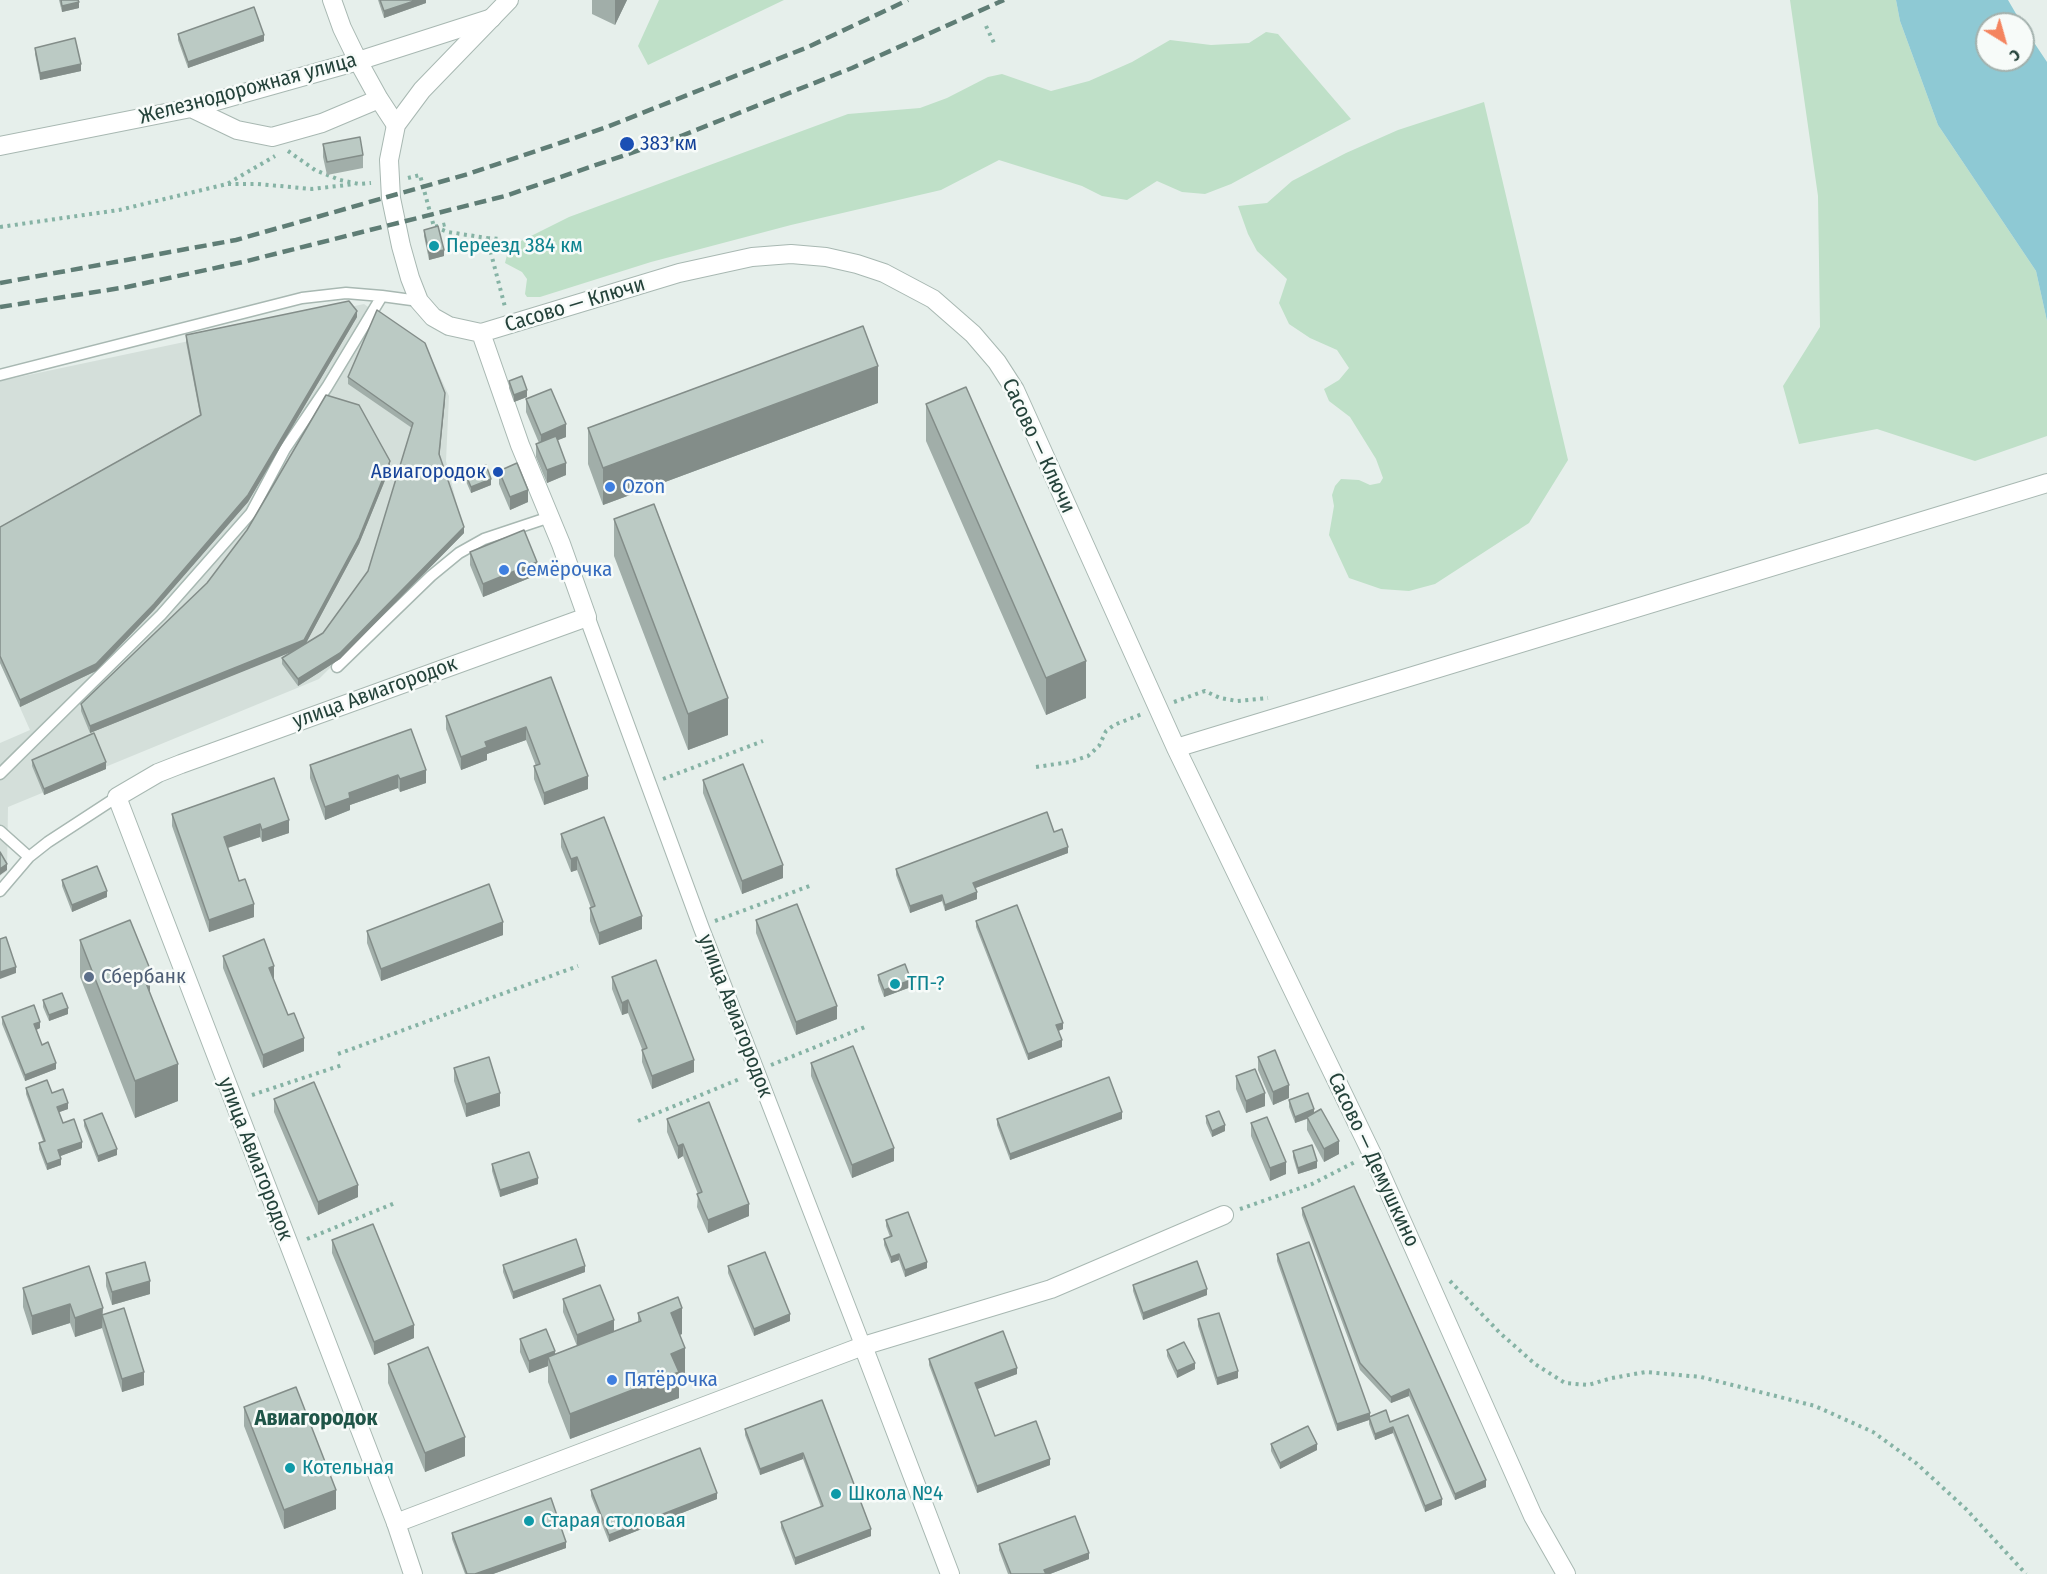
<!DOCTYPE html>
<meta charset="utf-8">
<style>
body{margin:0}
#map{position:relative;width:2047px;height:1574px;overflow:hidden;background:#e6efeb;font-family:"Fira Sans Condensed",sans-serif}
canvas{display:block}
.north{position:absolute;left:1975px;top:12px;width:60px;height:60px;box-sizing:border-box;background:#f7fbf9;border:2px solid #a3b1ad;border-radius:50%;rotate:143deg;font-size:16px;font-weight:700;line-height:24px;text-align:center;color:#24423a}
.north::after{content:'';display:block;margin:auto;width:21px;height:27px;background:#f4845f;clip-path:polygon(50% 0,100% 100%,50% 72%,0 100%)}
</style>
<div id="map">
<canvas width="2047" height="1574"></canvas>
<div class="north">С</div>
</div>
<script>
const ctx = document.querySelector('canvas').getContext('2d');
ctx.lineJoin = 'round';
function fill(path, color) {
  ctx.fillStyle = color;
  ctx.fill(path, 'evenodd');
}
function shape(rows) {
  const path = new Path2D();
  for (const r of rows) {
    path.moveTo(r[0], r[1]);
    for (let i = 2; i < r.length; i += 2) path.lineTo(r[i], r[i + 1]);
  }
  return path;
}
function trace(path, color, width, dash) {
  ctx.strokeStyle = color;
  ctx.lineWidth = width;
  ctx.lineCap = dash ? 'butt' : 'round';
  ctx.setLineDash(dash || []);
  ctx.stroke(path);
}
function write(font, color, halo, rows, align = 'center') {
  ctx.font = font + ' "Fira Sans Condensed",sans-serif';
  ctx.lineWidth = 5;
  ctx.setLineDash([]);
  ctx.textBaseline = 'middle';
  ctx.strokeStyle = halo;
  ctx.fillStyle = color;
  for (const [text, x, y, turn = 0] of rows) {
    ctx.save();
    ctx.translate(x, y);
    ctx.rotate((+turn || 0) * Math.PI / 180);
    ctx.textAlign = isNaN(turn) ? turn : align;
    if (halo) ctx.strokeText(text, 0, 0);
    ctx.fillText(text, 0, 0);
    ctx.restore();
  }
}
fill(shape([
 [364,304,427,348,449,396,446,461,464,533,319,679,8,807,7,871,0,876,0,743,30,730,0,663,0,381]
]), '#d4dfda');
fill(shape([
 [659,0,784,0,648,65,638,46],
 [1790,0,1896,0,1900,21,1938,125,2036,271,2047,321,2047,436,1975,461,1877,429,1799,444,1783,386,1820,327,1818,196],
 [1266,32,1278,34,1351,119,1231,184,1205,194,1182,192,1157,181,1127,200,1102,196,1082,186,999,160,941,190,791,225,651,262,540,297,527,297,525,294,527,279,522,272,505,263,507,255,517,243,569,217,848,114,920,108,947,98,988,77,1002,74,1051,91,1089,81,1132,62,1170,40,1211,45,1249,43],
 [1484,102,1568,460,1529,523,1435,584,1409,591,1381,589,1349,578,1329,535,1334,506,1332,495,1335,486,1341,479,1359,480,1370,485,1380,483,1383,478,1376,459,1350,417,1329,401,1324,389,1339,380,1349,368,1337,350,1310,338,1289,324,1279,303,1287,279,1257,251,1248,234,1238,206,1267,203,1292,181,1346,153,1398,130]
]), '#bfe0c8');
fill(shape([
 [1896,0,2008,0,2022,24,1987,24,1987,60,2023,60,2023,26,2047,62,2047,321,2036,271,1938,125,1900,21]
]), '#8ec9d4');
const service = shape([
 [0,375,302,298,346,293,382,296,419,301],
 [337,667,431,576,459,553,484,539,550,517],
 [0,774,161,615,251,513,285,449,327,387,382,296],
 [0,831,29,857],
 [0,891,29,857,48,842,117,797]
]);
const pedestrian = shape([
 [587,617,701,927,863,1346]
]);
const minor = shape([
 [332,0,342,28,358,61,379,99,396,125],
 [191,108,237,130,272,137,322,123,379,99],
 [0,146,191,108,358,61,492,18],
 [863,1346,950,1574],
 [413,1574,396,1523,863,1346,1051,1289,1224,1215]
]);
const tertiary = shape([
 [509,0,422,90,396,125,389,160,391,198,401,246,410,278,419,301,433,317,449,326,481,333,679,273,752,257,791,254,826,257,857,264,884,273,933,299,973,334,997,362,1015,390,1176,748,1372,1154,1533,1516,1566,1574],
 [1176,748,2047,483],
 [396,1523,117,797,158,773,181,764,587,617,561,544,520,445,481,333]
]);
trace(service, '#a8b8b2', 13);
trace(pedestrian, '#a8b8b2', 17);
trace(minor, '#a8b8b2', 20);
trace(tertiary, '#a8b8b2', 20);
trace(shape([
 [986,26,995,45],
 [288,151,315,170,340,180,359,184,371,183],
 [408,178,420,175,434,227,447,224],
 [228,184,258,184,312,189,355,184],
 [0,227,119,210,227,184,275,156],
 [435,227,448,232,487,238,505,307],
 [487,238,500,239],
 [1174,702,1205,691,1220,698,1237,701,1268,698],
 [1036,767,1070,762,1088,756,1099,746,1106,731,1114,725,1142,714],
 [663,779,763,741],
 [715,921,812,885],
 [338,1054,578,966],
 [771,1065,865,1027],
 [252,1095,342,1065],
 [638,1121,742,1078],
 [1240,1209,1312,1184,1355,1162],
 [307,1239,395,1203],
 [1450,1281,1500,1333,1535,1364,1565,1383,1588,1385,1612,1378,1646,1372,1701,1377,1815,1406,1873,1432,1916,1463,1966,1509,2026,1574]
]), '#86b3a5', 4, [3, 4.5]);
trace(service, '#fff', 10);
trace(pedestrian, '#fff', 15);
trace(minor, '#fff', 18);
trace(tertiary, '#fff', 18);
trace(shape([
 [0,283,236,240,468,174,607,127,808,47,908,0],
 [0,307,127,287,243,262,505,196,681,136,852,68,1004,0]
]), '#5f7d75', 4.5, [12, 6]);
fill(shape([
 [59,0,78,0,79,8,62,12],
 [378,0,426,0,426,3,384,18],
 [592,0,627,0,615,25,592,14],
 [178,34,264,41,188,68,178,40],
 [35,48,81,71,40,80,35,54],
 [323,144,363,155,363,168,327,175,323,157],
 [424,230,444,256,429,260,424,236],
 [357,317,248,502,154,610,96,671,20,707,0,663,0,527,200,415,186,342,186,335],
 [348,377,445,400,439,455,464,533,340,659,298,686,282,664,282,658,292,651,90,733,81,711,81,704,390,468,359,544,306,643,323,633,368,571,412,428,348,384],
 [509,381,527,397,514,402,509,388],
 [526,399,566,437,557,440,566,475,547,483,536,457,536,444,539,443,526,412],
 [878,403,603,505,588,464,588,428],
 [926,404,1086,698,1046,715,926,441],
 [499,471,528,502,510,510,499,484],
 [465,473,491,485,471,493,465,479],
 [614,519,728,735,688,750,614,556],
 [470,552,537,575,483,597,470,565],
 [551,677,588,789,544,805,534,779,534,766,536,766,526,740,487,754,487,760,461,770,446,729,446,716],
 [411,729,426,783,400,792,398,788,350,805,350,810,325,820,310,778,310,765],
 [32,760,106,769,44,795,32,766],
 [274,778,289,833,262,842,260,837,228,848,239,881,254,917,209,932,172,826,172,814],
 [703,780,783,878,742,894,703,793],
 [1054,832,1068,853,975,888,977,899,945,911,942,901,910,913,896,875,896,869],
 [561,834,642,929,599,945,590,921,590,908,591,908,577,870,571,872,561,847],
 [62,880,107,897,72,912,62,886],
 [756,920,837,1019,796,1035,756,933],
 [976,921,1063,1029,1058,1031,1062,1047,1028,1060,976,927],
 [367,931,503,935,381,981,367,943],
 [80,940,150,993,178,1101,135,1118,80,977],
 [223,956,274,979,273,979,288,1015,304,1051,263,1068,223,968],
 [878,975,911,987,884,997,878,981],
 [612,977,694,1072,652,1089,642,1062,642,1049,628,1013,622,1015,612,989],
 [43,1000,68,1014,49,1021,43,1007],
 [2,1017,40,1028,36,1030,42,1045,56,1069,25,1081,2,1024],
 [1258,1057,1289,1098,1273,1105,1258,1070],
 [811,1063,894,1161,852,1178,811,1076],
 [454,1068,500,1106,466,1117,454,1081],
 [1236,1076,1265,1106,1246,1113,1236,1089],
 [26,1088,52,1093,68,1109,59,1112,63,1123,82,1148,60,1156,61,1165,47,1170,39,1149,39,1143,43,1141,26,1094],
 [274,1099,358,1197,318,1215,274,1112],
 [1289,1100,1314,1113,1339,1154,1324,1162,1307,1130,1307,1119,1295,1123,1289,1107],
 [1206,1116,1225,1131,1212,1137,1206,1123],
 [667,1119,749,1216,708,1233,697,1207,698,1194,683,1156,678,1159,667,1132],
 [997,1119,1122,1119,1010,1160,997,1125],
 [84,1120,117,1155,98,1162,84,1126],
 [1251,1123,1286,1174,1270,1181,1251,1136],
 [1293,1151,1317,1168,1298,1174,1293,1157],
 [492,1164,538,1184,500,1197,492,1171],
 [1302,1208,1486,1487,1455,1500,1409,1396,1391,1403,1360,1370,1302,1215],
 [886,1220,927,1268,905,1277,899,1260,891,1263,884,1245,884,1239,890,1237,886,1226],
 [332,1240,414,1338,374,1355,332,1253],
 [1277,1254,1370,1417,1390,1422,1442,1505,1425,1512,1393,1433,1375,1440,1369,1424,1369,1420,1337,1431,1277,1261],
 [503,1265,585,1272,513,1299,503,1272],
 [728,1266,790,1321,754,1336,728,1273],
 [106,1273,150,1294,112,1305,106,1286],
 [1133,1285,1207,1295,1143,1320,1133,1291],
 [23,1288,103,1315,144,1385,122,1392,102,1328,75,1337,70,1323,32,1335,23,1307],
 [563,1299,614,1332,638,1322,638,1313,682,1334,680,1335,685,1373,679,1376,679,1398,570,1439,548,1382,548,1366,529,1373,520,1352,520,1339,555,1354,577,1346,563,1312],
 [1198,1319,1238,1378,1217,1385,1198,1326],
 [1167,1350,1195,1369,1177,1378,1167,1356],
 [929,1359,1017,1374,977,1389,995,1436,1050,1465,977,1493,929,1365],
 [388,1364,465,1456,425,1472,388,1383],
 [822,1400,871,1536,795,1565,781,1528,781,1522,821,1507,803,1459,760,1475,745,1435,745,1429],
 [244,1407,336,1509,284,1529,244,1426],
 [1271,1444,1317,1450,1280,1469,1271,1451],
 [591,1490,717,1499,609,1542,591,1496],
 [452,1533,566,1548,493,1574,465,1574,452,1539],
 [999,1544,1089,1559,1050,1574,1008,1574,999,1550]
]), '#a1aea9');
fill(shape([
 [417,0,426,0,426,3,384,18,384,11],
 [615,0,627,0,615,25],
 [79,2,79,8,62,12,62,6],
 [264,35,264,41,188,68,188,62],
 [81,64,81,71,40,80,40,73],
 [444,250,444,256,429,260,429,253],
 [357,311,357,317,248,502,154,610,96,671,20,707,20,700],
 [878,366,878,403,603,505,603,468],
 [527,390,527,397,514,402,514,395],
 [445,393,445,400,439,460,439,454],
 [566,424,566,437,541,447,541,435],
 [390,461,390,468,359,544,304,647,90,733,90,726],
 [566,463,566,475,547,483,547,470],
 [491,479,491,485,471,493,471,487],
 [528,490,528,502,510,510,510,497],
 [464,527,464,533,340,659,298,686,298,679],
 [537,562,537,575,483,597,483,584],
 [1086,661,1086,698,1046,715,1046,678],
 [728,698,728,735,688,750,688,714],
 [526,727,526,740,487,754,487,760,461,770,461,757,485,742],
 [106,762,106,769,44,795,44,789],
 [426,770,426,783,400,792,400,779],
 [398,775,398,788,350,805,350,810,325,820,325,807,349,793],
 [588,776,588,789,544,805,544,793],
 [289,820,289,833,262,842,262,830],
 [260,824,260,837,224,849,224,837],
 [1068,847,1068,853,973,889,973,883],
 [577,857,577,870,571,872,571,859],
 [7,864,7,870,0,875,0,869],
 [783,865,783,878,742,894,742,881],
 [107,891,107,897,72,912,72,905],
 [977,892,977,899,945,911,945,905],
 [942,895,942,901,910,913,910,906],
 [254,904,254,917,209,932,209,920],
 [642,916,642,929,599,945,599,933],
 [503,922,503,935,381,981,381,969],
 [274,966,274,979,269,981,269,968],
 [16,967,16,973,0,979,0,972],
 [150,969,150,1006,142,973],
 [911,980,911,987,884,997,884,990],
 [628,1000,628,1013,622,1015,622,1003],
 [837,1006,837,1019,796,1035,796,1022],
 [68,1008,68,1014,49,1021,49,1015],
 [40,1022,40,1028,34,1031,34,1024],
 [1063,1023,1063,1029,1056,1032,1056,1025],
 [304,1038,304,1051,263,1068,263,1055],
 [1062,1040,1062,1047,1028,1060,1028,1054],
 [694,1060,694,1072,652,1089,652,1076],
 [56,1063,56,1069,25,1081,25,1075],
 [178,1064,178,1101,135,1118,135,1081],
 [1289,1085,1289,1098,1273,1105,1273,1092],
 [500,1093,500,1106,466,1117,466,1104],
 [1265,1093,1265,1106,1246,1113,1246,1101],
 [68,1103,68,1109,57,1113,57,1107],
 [1314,1109,1314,1116,1295,1123,1295,1117],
 [1122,1112,1122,1119,1010,1160,1010,1154],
 [1225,1125,1225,1131,1212,1137,1212,1131],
 [1339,1141,1339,1154,1324,1162,1324,1149],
 [82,1142,82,1148,58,1157,58,1150],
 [683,1144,683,1156,678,1159,678,1146],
 [894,1148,894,1161,852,1178,852,1165],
 [117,1149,117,1155,98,1162,98,1156],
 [61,1159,61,1165,47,1170,47,1164],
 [1317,1161,1317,1168,1298,1174,1298,1168],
 [1286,1162,1286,1174,1270,1181,1270,1168],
 [538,1178,538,1184,500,1197,500,1190],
 [358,1185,358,1197,318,1215,318,1202],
 [749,1204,749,1216,708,1233,708,1220],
 [899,1254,899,1260,891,1263,891,1257],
 [927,1262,927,1268,905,1277,905,1270],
 [585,1266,585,1272,513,1299,513,1292],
 [150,1281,150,1294,112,1305,112,1292],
 [1207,1289,1207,1295,1143,1320,1143,1313],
 [70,1304,70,1323,32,1335,32,1316],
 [103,1308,102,1328,75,1337,75,1318],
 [682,1308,682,1334,671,1338,671,1313],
 [790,1314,790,1321,754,1336,754,1329],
 [614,1320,614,1333,577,1347,577,1335],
 [414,1325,414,1338,374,1355,374,1342],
 [685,1348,685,1373,679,1376,679,1398,570,1439,570,1414,671,1354],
 [555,1351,555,1364,548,1357,548,1366,529,1373,529,1361],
 [1195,1363,1195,1369,1177,1378,1177,1371],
 [1017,1368,1017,1374,975,1390,975,1383],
 [1238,1371,1238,1378,1217,1385,1217,1378],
 [144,1372,144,1385,122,1392,122,1379],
 [1409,1389,1409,1396,1391,1403,1391,1397],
 [1370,1413,1370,1419,1369,1417,1369,1420,1337,1431,1337,1424],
 [1393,1427,1393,1433,1375,1440,1375,1434],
 [465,1437,465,1456,425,1472,425,1453],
 [1317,1444,1317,1450,1280,1469,1280,1463],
 [803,1453,803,1459,760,1475,760,1469],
 [1050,1459,1050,1465,977,1493,977,1486],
 [1486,1480,1486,1487,1455,1500,1455,1494],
 [336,1490,336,1509,284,1529,284,1510],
 [717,1493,717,1499,609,1542,609,1535],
 [1442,1499,1442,1505,1425,1512,1425,1506],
 [871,1529,871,1536,795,1565,795,1558],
 [566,1542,566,1548,493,1574,475,1574],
 [1089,1553,1089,1559,1050,1574,1044,1574,1044,1570]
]), '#838d89');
const building = shape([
 [61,0,78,0,79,2,62,6,61,0],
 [380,0,417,0,384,11,380,0],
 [254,7,264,35,188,62,178,34,254,7],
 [75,38,81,64,40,73,35,48,75,38],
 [360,137,363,155,327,162,323,144,360,137],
 [438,226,444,250,429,253,424,230,438,226],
 [349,301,357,311,248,495,154,604,96,664,20,700,0,656,0,527,201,415,186,335,349,301],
 [377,310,425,343,445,393,439,454,464,527,340,653,298,679,282,658,323,633,368,571,413,423,348,377,377,310],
 [863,326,878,366,603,468,588,428,863,326],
 [522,376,527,390,514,395,509,381,522,376],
 [966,387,1086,661,1046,678,926,404,966,387],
 [551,389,566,424,541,435,526,399,551,389],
 [326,395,359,405,390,461,359,538,304,640,90,726,81,704,207,583,247,530,326,395],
 [556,436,566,463,547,470,536,444,556,436],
 [517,463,528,490,510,497,499,471,517,463],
 [486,465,491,479,471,487,465,473,486,465],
 [654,504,728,698,688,714,614,519,654,504],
 [524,530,537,562,483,584,470,552,524,530],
 [551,677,588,776,544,793,534,766,540,764,526,727,485,742,487,747,461,757,446,716,551,677],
 [411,729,426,770,400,779,398,775,349,793,350,798,325,807,310,765,411,729],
 [94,733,106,762,44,789,32,760,94,733],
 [743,764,783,865,742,881,703,780,743,764],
 [274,778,289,820,262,830,260,824,224,837,239,881,245,879,254,904,209,920,172,814,274,778],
 [1047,812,1054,832,1062,829,1068,847,973,883,977,892,945,905,942,895,910,906,896,869,1047,812],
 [604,817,642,916,599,933,590,908,595,906,577,857,571,859,561,834,604,817],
 [0,852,7,864,0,869,0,852],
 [97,866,107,891,72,905,62,880,97,866],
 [489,884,503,922,381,969,367,931,489,884],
 [797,904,837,1006,796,1022,756,920,797,904],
 [1017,905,1063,1023,1056,1025,1062,1040,1028,1054,976,921,1017,905],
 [130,920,150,969,142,973,178,1064,135,1081,80,940,130,920],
 [6,937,16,967,0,972,0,939,6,937],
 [264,939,274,966,269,968,288,1015,294,1013,304,1038,263,1055,223,956,264,939],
 [656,960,694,1060,652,1076,642,1050,647,1048,628,1000,622,1003,612,977,656,960],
 [905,964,911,980,884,990,878,975,905,964],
 [62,993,68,1008,49,1015,43,1000,62,993],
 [34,1005,40,1022,34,1024,42,1045,48,1042,56,1063,25,1075,2,1017,34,1005],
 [853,1046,894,1148,852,1165,811,1063,853,1046],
 [1275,1050,1289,1085,1273,1092,1258,1057,1275,1050],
 [489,1057,500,1093,466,1104,454,1068,489,1057],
 [1255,1069,1265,1093,1246,1101,1236,1076,1255,1069],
 [1109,1077,1122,1112,1010,1154,997,1119,1109,1077],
 [47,1080,52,1093,63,1089,68,1103,57,1107,63,1123,74,1119,82,1142,58,1150,61,1159,47,1164,39,1143,45,1141,26,1088,47,1080],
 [314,1082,358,1185,318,1202,274,1099,314,1082],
 [1308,1093,1314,1109,1295,1117,1289,1100,1308,1093],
 [709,1102,749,1204,708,1220,697,1194,702,1192,683,1144,678,1146,667,1119,709,1102],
 [1321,1109,1339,1141,1324,1149,1307,1117,1321,1109],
 [1219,1111,1225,1125,1212,1131,1206,1116,1219,1111],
 [102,1113,117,1149,98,1156,84,1120,102,1113],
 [1267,1117,1286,1162,1270,1168,1251,1123,1267,1117],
 [1312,1145,1317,1161,1298,1168,1293,1151,1312,1145],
 [529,1152,538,1178,500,1190,492,1164,529,1152],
 [1354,1186,1486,1480,1455,1494,1409,1389,1391,1397,1360,1363,1302,1208,1354,1186],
 [908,1212,927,1262,905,1270,899,1254,891,1257,884,1239,892,1236,886,1220,908,1212],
 [373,1224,414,1325,374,1342,332,1240,373,1224],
 [576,1239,585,1266,513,1292,503,1265,576,1239],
 [1309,1242,1370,1413,1337,1424,1277,1254,1309,1242],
 [765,1252,790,1314,754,1329,728,1266,765,1252],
 [1197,1261,1207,1289,1143,1313,1133,1285,1197,1261],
 [145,1262,150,1281,112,1292,106,1273,145,1262],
 [89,1266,103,1308,75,1318,70,1304,32,1316,23,1288,89,1266],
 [600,1285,614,1320,577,1335,563,1299,600,1285],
 [678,1297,682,1308,671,1313,685,1348,671,1354,679,1372,570,1414,548,1357,641,1321,638,1313,678,1297],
 [124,1308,144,1372,122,1379,102,1315,124,1308],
 [1219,1313,1238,1371,1217,1378,1198,1319,1219,1313],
 [546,1329,555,1351,529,1361,520,1339,546,1329],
 [1003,1331,1017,1368,975,1383,995,1436,1036,1421,1050,1459,977,1486,929,1359,1003,1331],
 [1184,1342,1195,1363,1177,1371,1167,1350,1184,1342],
 [428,1347,465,1437,425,1453,388,1364,428,1347],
 [296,1387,336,1490,284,1510,244,1407,296,1387],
 [822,1400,871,1529,795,1558,781,1522,823,1506,803,1453,760,1469,745,1429,822,1400],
 [1386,1410,1390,1422,1408,1415,1442,1499,1425,1506,1393,1427,1375,1434,1369,1417,1386,1410],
 [1308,1426,1317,1444,1280,1463,1271,1444,1308,1426],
 [700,1448,717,1493,609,1535,591,1490,700,1448],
 [551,1498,566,1542,475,1574,467,1574,452,1533,551,1498],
 [1075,1516,1089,1553,1044,1570,1046,1574,1011,1574,999,1544,1075,1516]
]);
fill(building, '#bbcac4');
trace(building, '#838d89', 1.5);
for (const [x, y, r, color] of [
 [627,144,8,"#1a4fb4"],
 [434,246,6,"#0f9aa8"],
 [498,472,6,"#1a4fb4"],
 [610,487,6,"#3f7fe0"],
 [504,570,6,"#3f7fe0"],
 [89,977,6,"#5c6f8a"],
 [895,984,6,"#0f9aa8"],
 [612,1380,6,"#3f7fe0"],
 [290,1468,6,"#0f9aa8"],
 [836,1494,6,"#0f9aa8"],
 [529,1521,6,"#0f9aa8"]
]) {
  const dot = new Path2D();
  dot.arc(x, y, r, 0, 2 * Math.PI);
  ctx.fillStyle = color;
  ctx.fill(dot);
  trace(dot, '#f7fbf9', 2);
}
write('21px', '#24423a', '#f7fbf9', [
 ["Железнодорожная улица",248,89,-15],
 ["Сасово — Ключи",575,305,-17],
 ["Сасово — Ключи",1038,446,65],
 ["улица Авиагородок",375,693,-20],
 ["улица Авиагородок",735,1016,69],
 ["улица Авиагородок",255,1159,69],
 ["Сасово — Демушкино",1373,1160,65]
]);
write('21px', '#164399', '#f7fbf9', [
 ["383 км",640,144],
 ["Авиагородок",486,472,"right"]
], 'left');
write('21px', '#0d838f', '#f7fbf9', [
 ["Переезд 384 км",446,246],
 ["ТП-?",907,984],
 ["Котельная",302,1468],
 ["Школа №4",848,1494],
 ["Старая столовая",541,1521]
], 'left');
write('21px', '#366cbe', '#f7fbf9', [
 ["Ozon",622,487],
 ["Семёрочка",516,570],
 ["Пятёрочка",624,1380]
], 'left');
write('21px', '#4e5e75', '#f7fbf9', [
 ["Сбербанк",101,977]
], 'left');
write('bold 22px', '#1f5548', '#f7fbf9', [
 ["Авиагородок",316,1419]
]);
</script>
